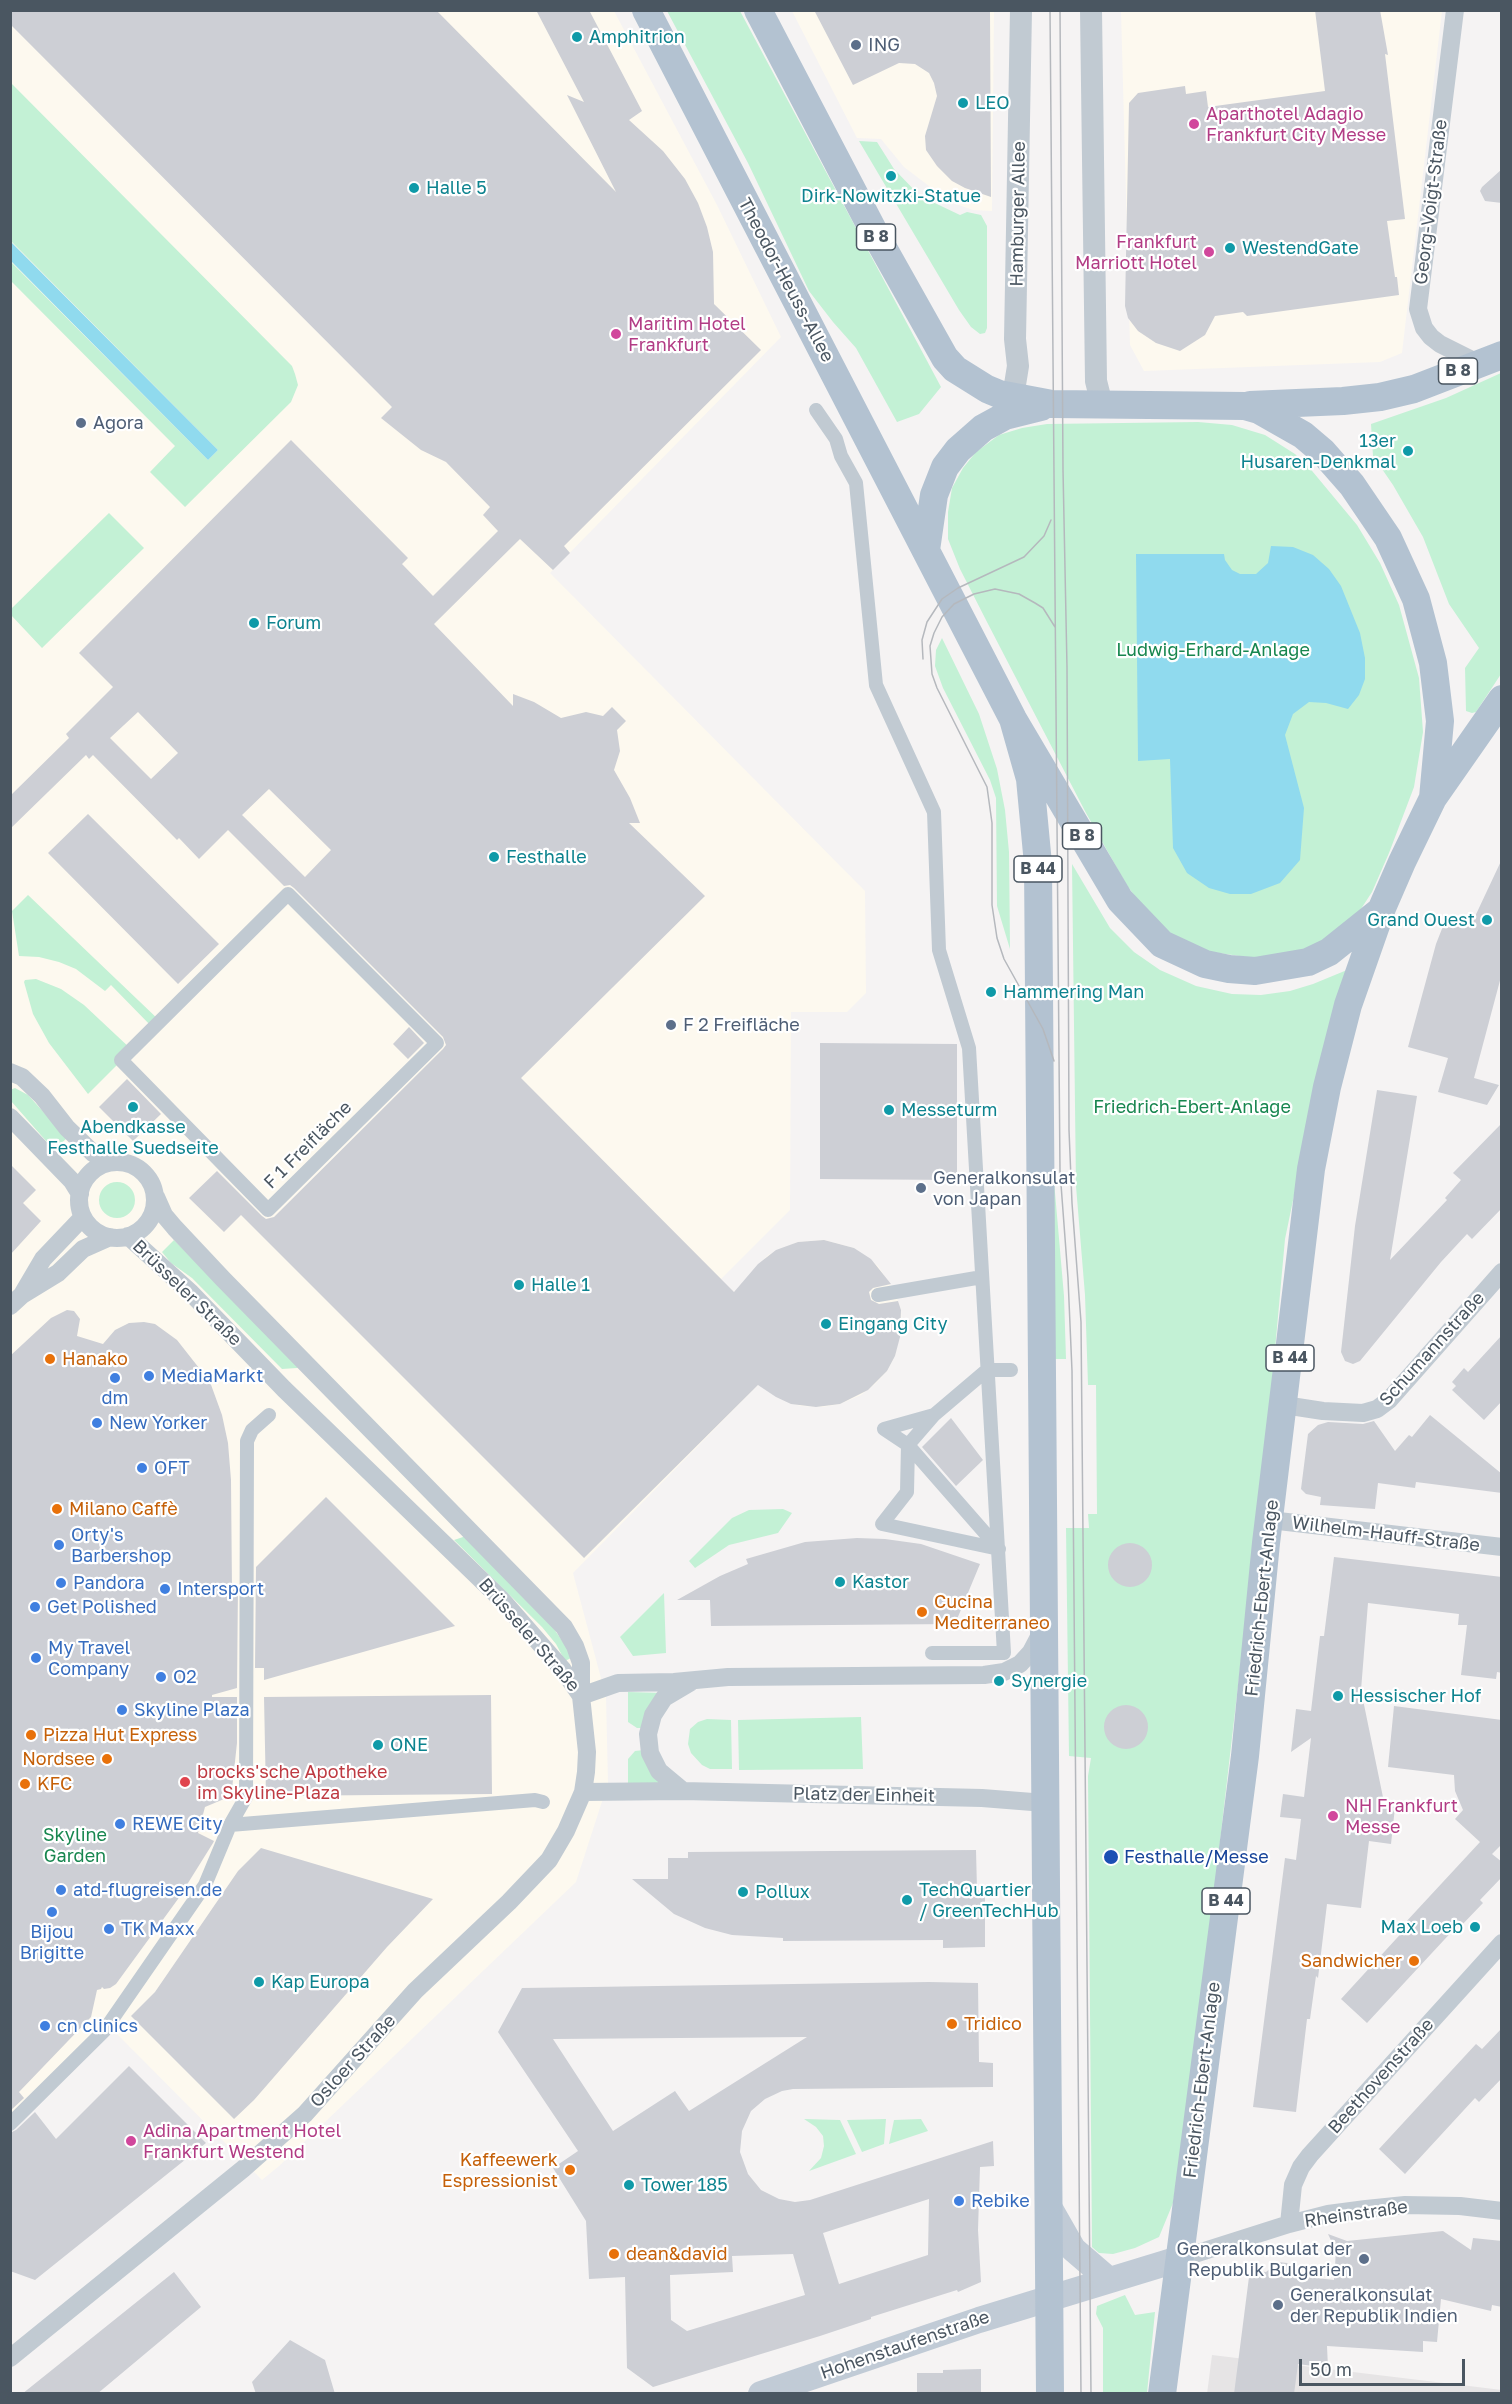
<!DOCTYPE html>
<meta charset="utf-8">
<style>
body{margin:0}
#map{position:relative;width:1512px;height:2404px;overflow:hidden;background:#f5f3f3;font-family:"Golos Text",sans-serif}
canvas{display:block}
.frame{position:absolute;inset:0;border:12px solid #4a5661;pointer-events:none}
.scale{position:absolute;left:1299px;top:2359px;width:166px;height:27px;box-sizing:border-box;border:3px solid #4a5661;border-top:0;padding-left:8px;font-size:18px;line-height:21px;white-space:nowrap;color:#4a5661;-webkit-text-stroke:4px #fff;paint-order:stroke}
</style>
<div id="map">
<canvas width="1512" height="2404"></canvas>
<div class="frame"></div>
<div class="scale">50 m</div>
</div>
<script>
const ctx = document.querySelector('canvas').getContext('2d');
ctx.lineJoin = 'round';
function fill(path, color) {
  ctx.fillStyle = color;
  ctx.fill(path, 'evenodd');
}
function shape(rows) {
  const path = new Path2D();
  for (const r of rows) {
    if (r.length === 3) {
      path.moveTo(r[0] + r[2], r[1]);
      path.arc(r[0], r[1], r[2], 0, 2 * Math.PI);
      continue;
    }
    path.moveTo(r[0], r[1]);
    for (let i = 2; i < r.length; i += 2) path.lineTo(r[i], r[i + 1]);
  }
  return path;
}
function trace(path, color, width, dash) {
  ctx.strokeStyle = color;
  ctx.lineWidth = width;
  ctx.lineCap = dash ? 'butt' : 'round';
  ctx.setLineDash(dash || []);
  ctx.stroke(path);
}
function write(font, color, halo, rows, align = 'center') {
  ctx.font = font + ' "Golos Text",sans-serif';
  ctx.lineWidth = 4.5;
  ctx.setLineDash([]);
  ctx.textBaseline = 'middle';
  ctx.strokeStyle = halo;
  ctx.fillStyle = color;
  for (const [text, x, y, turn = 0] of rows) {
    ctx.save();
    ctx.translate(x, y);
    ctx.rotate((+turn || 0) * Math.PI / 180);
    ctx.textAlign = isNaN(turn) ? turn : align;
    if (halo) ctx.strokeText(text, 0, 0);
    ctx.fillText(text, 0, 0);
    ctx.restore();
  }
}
fill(shape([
 [11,11,614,11,717,205,781,337,550,573,865,891,866,993,847,1012,791,1012,790,1210,721,1279,734,1292,768,1255,798,1242,824,1240,854,1248,878,1266,895,1292,901,1310,902,1326,895,1356,887,1371,875,1384,861,1395,840,1404,822,1407,801,1406,791,1403,759,1384,573,1573,606,1697,608,1783,576,1882,279,2166,262,2180,110,2027,11,2118],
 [792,11,994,11,992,211,973,210,950,202,904,167,881,139,857,138],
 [1121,11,1442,11,1402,353,1380,362,1144,371,1130,345]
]), '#fdf9ef');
fill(shape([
 [1212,2355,1502,2390,1501,2394,1207,2394]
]), '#e6e4e5');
fill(shape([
 [667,11,740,11,941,387,919,414,897,422,856,348,833,322,809,291,748,163],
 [11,83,292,366,295,374,298,385,291,402,185,507,150,472,175,446,11,281,10,261,208,460,218,450,11,241],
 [859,141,877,142,894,169,920,196,960,215,967,212,981,215,987,226,987,328,985,333,980,334,971,327,959,310],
 [1501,373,1501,674,1476,712,1472,713,1466,711,1465,668,1479,648,1449,604,1423,537,1393,485,1373,456,1371,424,1446,398],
 [1198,422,1232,425,1265,435,1295,454,1308,466,1357,525,1380,563,1399,605,1419,678,1423,732,1414,787,1389,853,1372,892,1359,912,1341,931,1307,950,1260,959,1205,951,1173,936,1149,916,1126,884,1086,813,987,622,960,569,948,539,948,512,952,488,963,468,976,452,999,435,1022,428,1047,424],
 [109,513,144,548,42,648,11,615,11,609],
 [942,638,979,714,997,769,1005,810,1009,852,1010,949,997,906,996,798,990,780,943,688,935,666,936,650],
 [1072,864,1110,928,1134,952,1160,970,1196,986,1232,994,1261,995,1290,991,1313,984,1347,970,1314,1099,1285,1239,1268,1427,1249,1591,1195,2057,1173,2203,1159,2237,1135,2248,1113,2254,1099,2253,1092,2247,1088,1776,1091,1758,1069,1756,1066,1528,1089,1528,1088,1514,1097,1514,1096,1385,1088,1385,1085,1295,1076,1186],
 [28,895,161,1022,154,1029,111,985,105,991,76,969,59,962,39,957,19,956,12,911],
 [36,979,61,989,84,1005,132,1050,88,1094,49,1043,33,1014,24,982,25,980],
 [15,1088,28,1095,67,1138,54,1150,11,1101,10,1090],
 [1054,1181,1064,1296,1066,1359,1054,1359],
 [117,1200,18],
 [174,1240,298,1367,297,1368,282,1369,192,1278,171,1263,162,1252],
 [783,1509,792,1513,778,1533,729,1545,695,1568,689,1561,732,1518,749,1510],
 [466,1536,548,1620,573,1657,565,1661,556,1644,542,1627,454,1540],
 [664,1593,666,1653,633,1656,620,1637],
 [628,1692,662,1693,644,1728,637,1728,628,1722],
 [861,1717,863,1769,739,1770,738,1720],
 [707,1719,731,1720,732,1769,710,1769,702,1765,691,1753,688,1744,690,1729,698,1722],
 [644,1750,649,1768,663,1788,628,1788,628,1759,635,1751],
 [804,2119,840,2120,856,2154,809,2171,821,2158,824,2146,823,2136,816,2127],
 [886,2119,884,2144,862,2152,847,2120],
 [921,2119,928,2131,889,2144,894,2120],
 [1125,2295,1135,2315,1155,2312,1147,2393,1103,2393,1103,2328,1096,2314,1097,2306]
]), '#c3f1d5');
fill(shape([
 [10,241,218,450,208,460,11,261],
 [1271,546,1293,547,1313,555,1329,569,1341,586,1360,633,1365,658,1365,679,1359,695,1348,709,1326,703,1309,702,1293,714,1285,735,1304,808,1300,860,1280,883,1251,894,1230,894,1209,888,1187,873,1173,848,1170,759,1138,761,1136,554,1224,554,1225,560,1232,570,1240,574,1256,574,1268,563]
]), '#90daee');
fill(shape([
 [10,10,436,10,616,192,567,95,584,102,536,10,589,10,642,111,629,120,663,151,685,179,698,203,707,227,713,252,714,304,761,350,564,546,570,553,553,570,520,539,434,624,513,706,513,694,534,702,561,718,586,712,603,716,612,707,626,721,617,730,620,751,614,770,630,798,640,823,629,823,705,896,521,1078,734,1292,758,1264,776,1250,798,1242,824,1240,854,1248,871,1259,891,1284,873,1288,869,1292,871,1300,879,1304,898,1301,901,1310,900,1337,895,1356,887,1371,868,1390,840,1404,816,1407,791,1404,776,1397,758,1385,584,1558,241,1215,224,1232,189,1198,217,1171,262,1216,266,1219,274,1217,443,1049,446,1045,443,1037,294,888,290,885,284,886,228,830,199,859,179,838,177,840,93,755,89,759,86,755,10,829,10,796,69,738,66,734,113,687,79,653,291,440,408,558,402,564,433,596,498,531,483,515,490,507,446,462,421,450,381,418,392,407,10,24],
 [138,712,178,753,151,779,110,738],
 [269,789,331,850,305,877,242,815],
 [814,10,990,10,991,197,965,188,952,181,937,166,926,150,925,136,937,96,934,83,929,73,915,64,899,63,853,85],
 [1315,10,1380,10,1388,55,1385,54,1405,219,1387,221,1395,277,1397,277,1399,295,1247,316,1243,312,1215,316,1205,335,1180,351,1156,343,1138,331,1128,318,1125,306,1129,103,1138,93,1185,86,1186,94,1206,91,1208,107,1325,91],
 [1502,169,1502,203,1485,201,1480,191,1482,187],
 [88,814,219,944,178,984,48,853],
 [1502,859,1502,973,1474,1078,1499,1085,1487,1105,1438,1092,1448,1058,1408,1047,1436,944,1447,916,1471,925],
 [409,1027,424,1043,408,1059,393,1044],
 [820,1043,957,1044,957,1180,820,1179],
 [127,1079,161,1114,133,1141,99,1107],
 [1377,1090,1417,1096,1390,1260,1447,1200,1445,1198,1461,1180,1453,1173,1502,1123,1502,1208,1472,1239,1467,1234,1441,1262,1360,1361,1353,1364,1345,1361,1341,1352,1355,1226],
 [10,1164,36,1190,23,1203,41,1221,10,1255],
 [67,1310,74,1311,80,1319,77,1336,103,1344,115,1330,129,1323,144,1322,155,1324,177,1340,210,1382,222,1415,228,1443,231,1480,232,1591,238,1585,237,1688,212,1695,212,1697,237,1697,237,1743,232,1789,224,1799,205,1807,198,1833,214,1841,213,1843,178,1899,116,1984,110,1988,104,1989,102,1987,101,1989,97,1990,91,2017,19,2092,24,2098,10,2111,10,1356,51,1318],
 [1502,1335,1502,1401,1484,1420,1452,1390,1456,1386,1452,1382,1464,1368,1468,1372],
 [1430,1415,1502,1474,1502,1493,1416,1482,1415,1488,1378,1483,1375,1509,1320,1505,1321,1497,1306,1494,1301,1489,1308,1434,1318,1425,1328,1422,1363,1424,1374,1421,1395,1451,1409,1435,1412,1437],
 [951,1418,983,1460,956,1486,922,1447],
 [326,1497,455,1626,264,1680,264,1668,255,1668,256,1567],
 [857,1538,885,1539,921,1544,980,1564,955,1624,711,1626,710,1600,677,1600,720,1576,748,1564,746,1559,805,1542],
 [1130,1565,22],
 [1334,1557,1502,1577,1502,1673,1497,1672,1496,1679,1461,1675,1467,1625,1458,1625,1459,1614,1368,1603,1361,1690,1385,1807,1395,1807,1391,1844,1369,1841,1361,1908,1327,1904,1318,1978,1316,1976,1310,2019,1307,2019,1296,2112,1253,2107,1285,1858,1296,1860,1301,1819,1280,1817,1283,1794,1304,1797,1311,1738,1291,1752,1296,1709,1311,1711,1320,1636,1324,1636],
 [491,1695,492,1794,266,1796,264,1697],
 [1126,1727,22],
 [1394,1706,1502,1720,1502,1844,1492,1854,1502,1862,1502,1877,1480,1900,1483,1903,1459,1928,1457,1926,1367,2023,1341,1999,1407,1927,1404,1924,1480,1842,1455,1819,1463,1810,1455,1791,1454,1775,1388,1767],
 [261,1848,433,1899,387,1947,254,2100,234,2119,131,2016,155,1992,238,1871],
 [976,1850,977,1890,985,1890,985,1947,943,1948,943,1940,783,1941,783,1938,732,1935,705,1928,674,1914,632,1879,668,1879,668,1858,688,1858,688,1852],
 [929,1982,978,1983,979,2062,993,2063,993,2087,793,2089,782,2091,765,2099,751,2111,742,2131,740,2152,748,2174,761,2190,779,2199,795,2202,810,2200,993,2141,994,2166,980,2167,978,2230,981,2282,958,2292,957,2290,871,2317,871,2319,820,2336,653,2387,627,2368,625,2277,589,2279,586,2221,553,2168,578,2151,498,2032,522,1988],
 [807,2037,689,2111,675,2091,613,2131,553,2039],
 [929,2199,928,2255,839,2284,823,2233],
 [793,2254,805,2295,687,2331,671,2320,670,2275,733,2272,732,2256],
 [1502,2028,1502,2078,1479,2102,1475,2098,1405,2174,1379,2149,1476,2044,1482,2049],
 [129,2066,206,2143,35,2280,10,2271,10,2133,16,2130,35,2112,56,2139],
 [1443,2231,1471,2250,1473,2238,1502,2241,1502,2307,1492,2305,1491,2311,1441,2299,1437,2342,1423,2341,1423,2352,1327,2346,1328,2368,1298,2364,1294,2394,1234,2394,1249,2277,1256,2278,1257,2271,1266,2272,1278,2262,1287,2263,1299,2276,1334,2280,1336,2251,1328,2234,1347,2241],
 [174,2272,201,2307,97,2394,22,2394],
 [290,2340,325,2360,335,2394,256,2394,252,2382],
 [981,2369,981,2394,917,2394,917,2373,943,2373,943,2370]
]), '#cdcfd5');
trace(shape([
 [816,410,836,439,841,456,856,483,876,685,934,812,939,950,969,1048,1004,1653,932,1653],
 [288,894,437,1043,268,1210,121,1060,288,894],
 [878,1295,982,1277],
 [934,1415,908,1445,907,1492,882,1524,999,1549],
 [884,1429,908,1445,999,1549],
 [884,1429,934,1415,987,1370,1011,1370],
 [230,1825,535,1800,543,1802],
 [10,2124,104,2031,205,1885,230,1825,246,1797,247,1441,252,1430,269,1415]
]), '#c1cad2', 14);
trace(shape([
 [1455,10,1418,309,1424,328,1431,337,1440,344,1478,363],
 [10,1072,22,1077,42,1096,67,1128,93,1153,108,1162],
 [10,1117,72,1181,80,1194],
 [117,1200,38],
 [128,1236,191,1293,284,1389,501,1599,563,1670,581,1696],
 [23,1293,43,1259,83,1217],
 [10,1306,22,1295,58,1273,83,1249,110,1237],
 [1284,1405,1323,1411,1363,1413,1377,1409,1389,1400,1502,1272],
 [1270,1520,1502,1547],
 [581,1696,618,1683,674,1682,728,1677,984,1675,1004,1672,1020,1664,1031,1652,1041,1633],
 [683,1791,659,1771,650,1753,648,1734,653,1715,664,1698,691,1682],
 [583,1792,683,1791,982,1798,1045,1803],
 [1289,2224,1293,2185,1301,2167,1310,2155,1502,1943],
 [1179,2259,1289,2224,1328,2214,1366,2209,1405,2205,1460,2206,1502,2211],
 [10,2358,243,2169,305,2114,415,1991,509,1902,549,1860,566,1831,583,1792,586,1772,587,1752,581,1696,581,1663,575,1646,564,1627,223,1279,175,1228,164,1215,156,1197]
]), '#c1cad2', 18);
trace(shape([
 [1091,10,1096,381,1100,397,1104,404],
 [1006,411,1013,397,1018,366,1015,339,1021,10]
]), '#c1cad2', 22);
trace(shape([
 [1049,2207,1073,2249,1109,2280],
 [761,2394,979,2320,1179,2259]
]), '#c1cbd6', 26);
trace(shape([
 [646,10,1013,719,1120,900,1162,944,1205,964,1229,969,1255,971,1308,962,1329,952,1379,912],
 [758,10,873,230,945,358,955,369,987,389,999,394,1052,404,1245,406,1259,410,1303,435,1323,452,1352,485,1388,538,1416,599,1433,663,1440,721,1433,798,1402,862,1382,908,1348,1005,1327,1087,1311,1169,1266,1543,1245,1756,1162,2394],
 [1250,405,1343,401,1380,397,1414,389,1502,355],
 [926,550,934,495,945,467,958,450,983,428,1005,416,1041,407],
 [1013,719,1030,779,1038,864,1050,2394],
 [1433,798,1502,699]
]), '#b3c2d1', 28);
trace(shape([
 [1050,10,1060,1171,1068,1278,1072,1371,1081,2394],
 [1060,10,1063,470,1067,667,1069,1130,1072,1203,1081,1322,1091,2394],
 [923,659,922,640,927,622,942,599,958,588,1024,557,1044,536,1051,520],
 [1054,1061,1043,1029,1004,959,997,938,992,905,992,823,987,787,937,688,932,674,930,646,934,633,942,617,954,604,974,594,995,589,1019,594,1035,603,1043,608,1055,627]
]), '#b5b8bd', 1.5);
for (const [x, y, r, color] of [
 [577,37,6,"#0f9aa8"],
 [856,45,6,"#5c6f8a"],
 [963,103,6,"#0f9aa8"],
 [1194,124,6,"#d1479c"],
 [891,176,6,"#0f9aa8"],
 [414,188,6,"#0f9aa8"],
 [1230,248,6,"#0f9aa8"],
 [1209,252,6,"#d1479c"],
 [616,334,6,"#d1479c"],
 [81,423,6,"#5c6f8a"],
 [1408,451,6,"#0f9aa8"],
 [254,623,6,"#0f9aa8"],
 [494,857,6,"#0f9aa8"],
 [1487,920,6,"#0f9aa8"],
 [991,992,6,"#0f9aa8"],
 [671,1025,6,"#5c6f8a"],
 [133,1107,6,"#0f9aa8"],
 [889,1110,6,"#0f9aa8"],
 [921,1188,6,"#5c6f8a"],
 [519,1285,6,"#0f9aa8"],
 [826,1324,6,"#0f9aa8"],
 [50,1359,6,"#e8710a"],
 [149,1376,6,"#3f7fe0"],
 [115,1378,6,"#3f7fe0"],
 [97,1423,6,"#3f7fe0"],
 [142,1468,6,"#3f7fe0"],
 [57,1509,6,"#e8710a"],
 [59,1545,6,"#3f7fe0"],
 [840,1582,6,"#0f9aa8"],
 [61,1583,6,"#3f7fe0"],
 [165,1589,6,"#3f7fe0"],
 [35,1607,6,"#3f7fe0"],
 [922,1612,6,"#e8710a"],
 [36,1658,6,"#3f7fe0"],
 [161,1677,6,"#3f7fe0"],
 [999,1681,6,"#0f9aa8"],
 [1338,1696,6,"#0f9aa8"],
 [122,1710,6,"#3f7fe0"],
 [31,1735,6,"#e8710a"],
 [378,1745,6,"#0f9aa8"],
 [107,1759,6,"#e8710a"],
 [185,1782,6,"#e0444e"],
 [25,1784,6,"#e8710a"],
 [1333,1816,6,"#d1479c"],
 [120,1824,6,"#3f7fe0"],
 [1111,1857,8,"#1a4fb4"],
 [61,1890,6,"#3f7fe0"],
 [743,1892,6,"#0f9aa8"],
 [907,1900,6,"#0f9aa8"],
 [52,1912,6,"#3f7fe0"],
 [1475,1927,6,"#0f9aa8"],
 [109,1929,6,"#3f7fe0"],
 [1414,1961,6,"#e8710a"],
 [259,1982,6,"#0f9aa8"],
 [952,2024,6,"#e8710a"],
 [45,2026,6,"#3f7fe0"],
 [131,2141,6,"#d1479c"],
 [570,2170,6,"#e8710a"],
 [629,2185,6,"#0f9aa8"],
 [959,2201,6,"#3f7fe0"],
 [614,2254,6,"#e8710a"],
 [1364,2259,6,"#5c6f8a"],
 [1278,2305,6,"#5c6f8a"]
]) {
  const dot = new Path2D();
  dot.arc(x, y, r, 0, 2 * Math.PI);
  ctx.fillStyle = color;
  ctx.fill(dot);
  trace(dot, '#fff', 2);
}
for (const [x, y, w] of [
 [876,237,39],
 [1458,371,39],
 [1082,836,39],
 [1038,869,48],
 [1290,1358,48],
 [1226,1901,48]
]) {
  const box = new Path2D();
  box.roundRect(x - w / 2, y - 13, w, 26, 4.5);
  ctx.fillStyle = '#fff';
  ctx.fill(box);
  trace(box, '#4a5661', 1.5);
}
write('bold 16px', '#4a5661', null, [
 ["B 8",876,237],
 ["B 8",1458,371],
 ["B 8",1082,836],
 ["B 44",1038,869],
 ["B 44",1290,1358],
 ["B 44",1226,1901]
]);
write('18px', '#0d838f', '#fff', [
 ["Amphitrion",589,37],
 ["LEO",975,103],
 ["Halle 5",426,188],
 ["Dirk-Nowitzki-Statue",891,196,"center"],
 ["WestendGate",1242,248],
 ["13er",1396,441,"right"],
 ["Husaren-Denkmal",1396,462,"right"],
 ["Forum",266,623],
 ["Festhalle",506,857],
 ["Grand Ouest",1475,920,"right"],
 ["Hammering Man",1003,992],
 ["Messeturm",901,1110],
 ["Abendkasse",133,1127,"center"],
 ["Festhalle Suedseite",133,1148,"center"],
 ["Halle 1",531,1285],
 ["Eingang City",838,1324],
 ["Kastor",852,1582],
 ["Synergie",1011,1681],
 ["Hessischer Hof",1350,1696],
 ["ONE",390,1745],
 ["TechQuartier",919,1890],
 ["/ GreenTechHub",919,1911],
 ["Pollux",755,1892],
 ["Max Loeb",1463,1927,"right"],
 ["Kap Europa",271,1982],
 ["Tower 185",641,2185]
], 'left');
write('18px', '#4e5e75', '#fff', [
 ["ING",868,45],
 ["Agora",93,423],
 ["F 2 Freifläche",683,1025],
 ["Generalkonsulat",933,1178],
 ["von Japan",933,1199],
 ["Generalkonsulat der",1352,2249,"right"],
 ["Republik Bulgarien",1352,2270,"right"],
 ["Generalkonsulat",1290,2295],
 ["der Republik Indien",1290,2316]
], 'left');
write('18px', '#b23c85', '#fff', [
 ["Aparthotel Adagio",1206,114],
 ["Frankfurt City Messe",1206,135],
 ["Frankfurt",1197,242,"right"],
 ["Marriott Hotel",1197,263,"right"],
 ["Maritim Hotel",628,324],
 ["Frankfurt",628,345],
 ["NH Frankfurt",1345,1806],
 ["Messe",1345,1827],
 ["Adina Apartment Hotel",143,2131],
 ["Frankfurt Westend",143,2152]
], 'left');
write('18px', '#4a5661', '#fff', [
 ["Georg-Voigt-Straße",1431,202,-83],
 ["Hamburger Allee",1018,214,-89],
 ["Theodor-Heuss-Allee",786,280,62],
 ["F 1 Freifläche",308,1145,-45],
 ["Brüsseler Straße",187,1293,44],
 ["Schumannstraße",1432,1349,-48],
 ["Wilhelm-Hauff-Straße",1386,1534,7],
 ["Friedrich-Ebert-Anlage",1262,1598,-84],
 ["Brüsseler Straße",529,1635,49],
 ["Platz der Einheit",864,1795,1],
 ["Osloer Straße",353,2061,-48],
 ["Beethovenstraße",1381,2076,-48],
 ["Friedrich-Ebert-Anlage",1202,2080,-83],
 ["Rheinstraße",1356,2214,-8],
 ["Hohenstaufenstraße",905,2345,-19]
]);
write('18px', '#17864f', '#fff', [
 ["Ludwig-Erhard-Anlage",1213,650],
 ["Friedrich-Ebert-Anlage",1192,1107],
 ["Skyline",75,1835],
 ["Garden",75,1856]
]);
write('18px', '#c56008', '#fff', [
 ["Hanako",62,1359],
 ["Milano Caffè",69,1509],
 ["Cucina",934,1602],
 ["Mediterraneo",934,1623],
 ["Pizza Hut Express",43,1735],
 ["Nordsee",95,1759,"right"],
 ["KFC",37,1784],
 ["Sandwicher",1402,1961,"right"],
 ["Tridico",964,2024],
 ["Kaffeewerk",558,2160,"right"],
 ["Espressionist",558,2181,"right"],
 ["dean&david",626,2254]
], 'left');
write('18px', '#366cbe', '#fff', [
 ["MediaMarkt",161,1376],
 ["dm",115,1398,"center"],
 ["New Yorker",109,1423],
 ["OFT",154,1468],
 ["Orty's",71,1535],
 ["Barbershop",71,1556],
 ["Pandora",73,1583],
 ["Intersport",177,1589],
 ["Get Polished",47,1607],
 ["My Travel",48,1648],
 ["Company",48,1669],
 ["O2",173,1677],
 ["Skyline Plaza",134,1710],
 ["REWE City",132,1824],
 ["atd-flugreisen.de",73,1890],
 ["TK Maxx",121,1929],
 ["Bijou",52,1932,"center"],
 ["Brigitte",52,1953,"center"],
 ["cn clinics",57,2026],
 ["Rebike",971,2201]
], 'left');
write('18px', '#be3a42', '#fff', [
 ["brocks'sche Apotheke",197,1772],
 ["im Skyline-Plaza",197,1793]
], 'left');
write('18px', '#164399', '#fff', [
 ["Festhalle/Messe",1124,1857]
], 'left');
</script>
